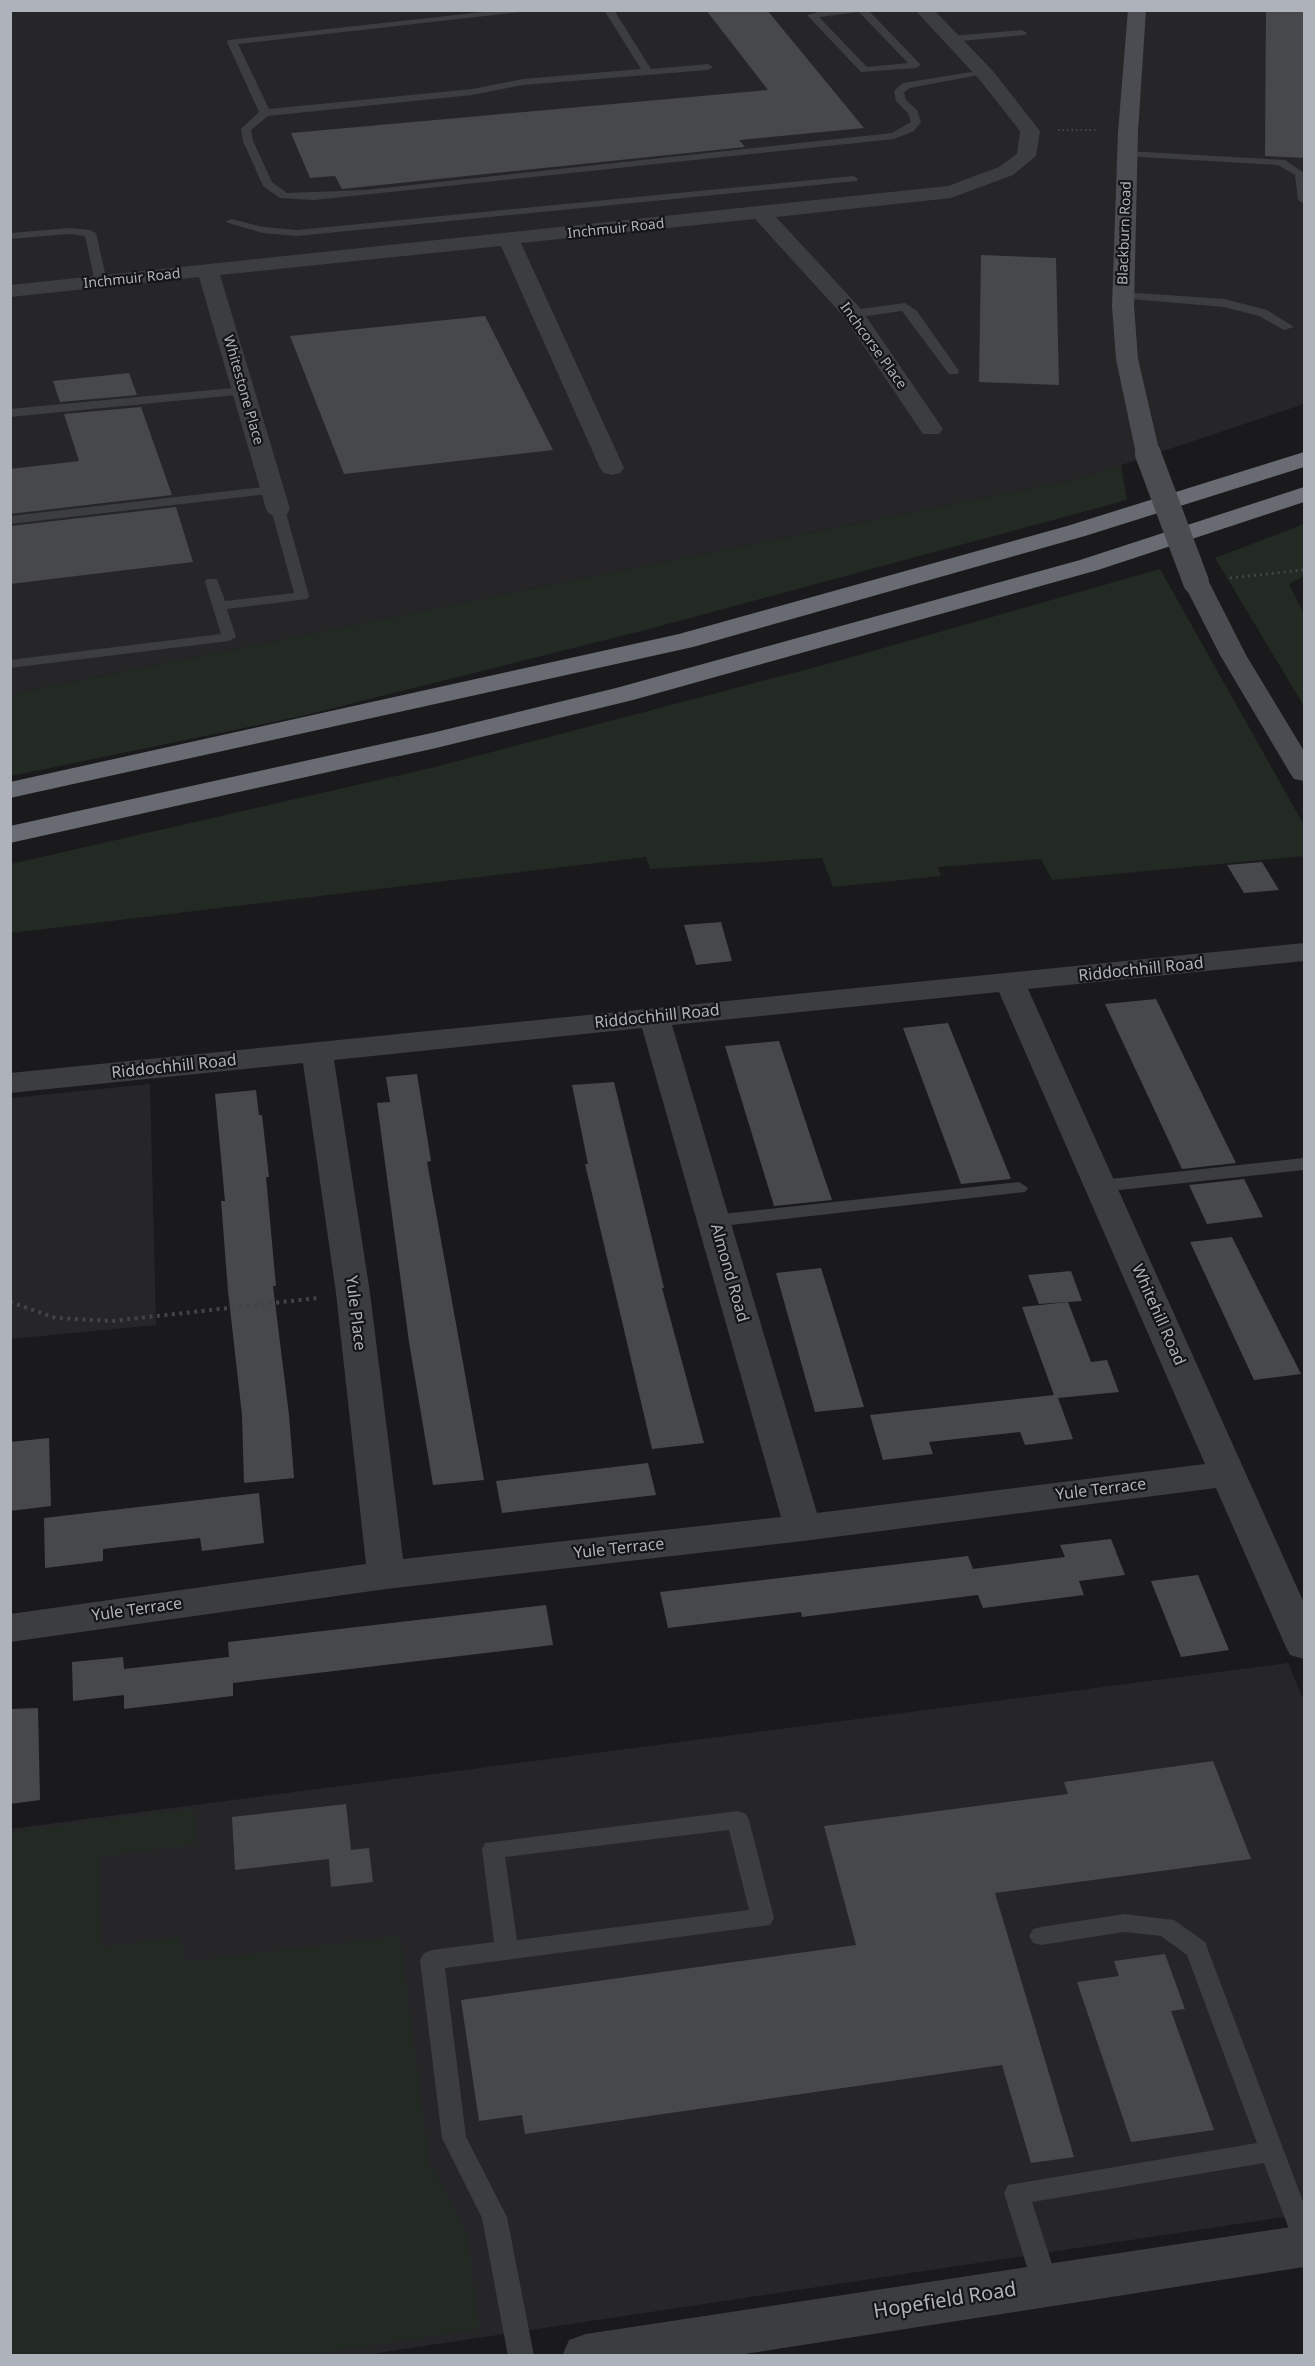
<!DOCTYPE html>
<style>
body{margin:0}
#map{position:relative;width:1315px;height:2366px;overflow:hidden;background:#1a1a1c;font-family:"Noto Sans",sans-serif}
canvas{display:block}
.frame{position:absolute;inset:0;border:12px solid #aeb2ba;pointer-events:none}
</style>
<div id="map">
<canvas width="1315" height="2366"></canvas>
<div class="frame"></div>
</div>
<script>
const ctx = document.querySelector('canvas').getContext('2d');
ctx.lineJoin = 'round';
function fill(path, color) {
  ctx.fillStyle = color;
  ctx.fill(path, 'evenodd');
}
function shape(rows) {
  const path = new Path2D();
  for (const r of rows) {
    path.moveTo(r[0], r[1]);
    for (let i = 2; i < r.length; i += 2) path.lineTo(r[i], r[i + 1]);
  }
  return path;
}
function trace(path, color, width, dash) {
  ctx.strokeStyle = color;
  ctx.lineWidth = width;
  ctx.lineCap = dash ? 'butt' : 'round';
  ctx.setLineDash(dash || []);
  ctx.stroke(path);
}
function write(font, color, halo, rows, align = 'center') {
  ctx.font = font + ' "Noto Sans",sans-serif';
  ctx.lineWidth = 4.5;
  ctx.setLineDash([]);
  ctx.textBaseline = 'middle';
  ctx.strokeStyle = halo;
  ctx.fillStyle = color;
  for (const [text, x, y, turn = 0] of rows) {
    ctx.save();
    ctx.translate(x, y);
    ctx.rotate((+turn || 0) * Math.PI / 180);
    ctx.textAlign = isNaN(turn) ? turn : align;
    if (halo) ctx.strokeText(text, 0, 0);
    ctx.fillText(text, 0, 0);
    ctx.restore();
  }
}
fill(shape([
 [11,11,1304,11,1304,404,1086,477,11,694],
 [150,1084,156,1325,11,1339,11,1098],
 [1288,1663,1304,1701,1304,2214,364,2355,11,2355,10,1829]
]), '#262629');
fill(shape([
 [1121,465,1127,500,653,628,302,716,11,776,11,694,1086,477],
 [1304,524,1304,576,1289,584,1304,614,1304,706,1215,558],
 [1160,569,1304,825,1304,856,1052,880,1041,859,938,867,941,876,833,887,822,858,650,869,646,857,11,933,11,864,431,768,831,663],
 [193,1809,197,1844,98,1857,102,1947,181,1937,185,1962,400,1936,429,2163,467,2234,479,2329,306,2355,11,2355,11,1832]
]), '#222a23');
fill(shape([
 [706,10,767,10,864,128,739,140,745,147,342,189,335,176,310,178,291,133,768,90],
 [1266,10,1305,12,1305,158,1265,156],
 [981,255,1056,258,1059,385,979,382],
 [485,316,553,450,344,474,290,336],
 [129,373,137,395,60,402,53,381],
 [141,407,172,495,10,514,10,469,79,461,64,414],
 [176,507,193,562,10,584,10,526],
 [1262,862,1279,890,1244,893,1227,865],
 [721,922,732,961,696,965,684,925],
 [1156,999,1223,1137,1236,1163,1182,1169,1105,1004],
 [948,1023,1011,1179,961,1184,903,1028],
 [779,1041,818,1159,832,1200,774,1206,725,1046],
 [417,1074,431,1161,427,1162,484,1480,433,1485,409,1342,377,1103,390,1102,386,1077],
 [614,1082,664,1288,662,1288,704,1443,652,1449,585,1164,588,1164,572,1085],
 [256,1090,259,1115,262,1115,269,1177,266,1177,276,1286,273,1286,289,1415,294,1478,244,1483,242,1415,228,1291,221,1201,225,1201,215,1094],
 [1244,1179,1263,1217,1207,1224,1189,1185],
 [1232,1237,1260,1293,1301,1374,1254,1380,1190,1242],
 [821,1268,844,1342,864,1407,815,1412,776,1273],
 [1071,1271,1082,1301,1039,1304,1028,1275],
 [1068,1302,1091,1362,1107,1360,1119,1392,1058,1398,1073,1439,1025,1445,1020,1432,929,1442,933,1454,883,1460,870,1415,1054,1395,1022,1307],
 [49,1438,51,1506,10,1511,10,1442],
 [648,1463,656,1495,502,1513,496,1481],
 [259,1493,264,1543,202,1551,200,1538,103,1549,103,1561,45,1568,44,1518],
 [1111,1539,1125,1575,1079,1581,1084,1595,983,1608,978,1595,802,1617,801,1612,668,1628,660,1592,968,1556,973,1569,1065,1557,1060,1545],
 [1198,1575,1229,1650,1181,1657,1151,1581],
 [546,1605,553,1645,233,1683,233,1696,124,1709,124,1695,73,1701,72,1662,123,1657,124,1669,229,1657,228,1642],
 [38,1708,40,1800,10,1804,10,1709],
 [1213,1761,1251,1859,995,1893,1074,2157,1031,2163,1002,2065,525,2134,522,2115,479,2121,461,2000,856,1945,824,1826,1068,1794,1064,1782],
 [346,1804,351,1850,369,1848,373,1882,331,1887,329,1859,235,1870,232,1817],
 [1165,1954,1185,2009,1171,2011,1214,2130,1131,2142,1077,1982,1119,1976,1114,1961]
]), '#47484c');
trace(shape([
 [1058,130,1099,130]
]), '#424448', 2, [1.5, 3]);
trace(shape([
 [1230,578,1304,570]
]), '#424448', 3, [2, 4]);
trace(shape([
 [10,1302,56,1318,112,1321,318,1298]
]), '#424448', 4, [3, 4.5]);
fill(shape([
 [501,10,538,10,238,44,269,109,472,89,523,79,641,69,604,10,614,10,651,69,708,64,713,67,708,70,523,85,472,95,268,116,251,130,253,141,272,182,287,193,365,190,892,133,911,122,908,113,896,101,894,91,903,83,984,70,989,73,910,88,904,92,906,100,917,110,921,122,914,131,894,139,314,200,280,198,263,186,243,141,241,129,259,112,227,42,228,40,501,10],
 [826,10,868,10,921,65,916,68,861,72,807,15,826,10],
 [859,12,908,63,867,67,819,17,859,12],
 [1022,30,1027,33,1025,35,951,42,946,39,951,36,1022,30],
 [1127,151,1285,160,1304,173,1304,203,1298,200,1295,175,1278,165,1123,156,1122,154,1127,151],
 [853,176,858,179,857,181,297,236,263,233,225,222,231,219,263,227,297,230,853,176],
 [70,228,90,230,96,233,107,282,105,284,95,282,85,236,70,234,10,239,10,233,70,228],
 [1123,292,1224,299,1267,310,1294,327,1284,330,1259,316,1224,307,1119,298,1119,294,1123,292],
 [905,303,917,311,959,371,957,374,949,374,902,311,853,318,847,314,853,310,905,303],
 [243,387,247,388,247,394,10,417,10,409,243,387],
 [272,486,279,490,277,493,10,524,10,516,272,486],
 [278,505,285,509,309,596,307,599,227,609,236,637,229,641,10,668,10,660,221,634,205,582,207,579,217,579,225,601,294,593,271,509,278,505],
 [1304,1158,1304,1170,1101,1192,1092,1186,1101,1180,1304,1158],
 [1019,1182,1028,1188,1025,1192,713,1227,704,1221,713,1215,1019,1182],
 [738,1811,746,1814,749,1820,774,1918,770,1925,445,1968,466,2137,507,2217,534,2356,508,2356,482,2218,442,2138,420,1960,424,1953,432,1950,494,1942,482,1849,485,1843,738,1811],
 [729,1830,749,1910,517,1940,505,1857,729,1830],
 [1124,1914,1174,1920,1205,1942,1304,2204,1304,2248,1295,2245,1264,2163,1032,2202,1059,2286,1055,2294,1046,2298,1037,2294,1033,2286,1004,2193,1008,2185,1257,2143,1187,1955,1161,1936,1124,1932,1041,1945,1033,1943,1029,1936,1033,1929,1041,1927,1124,1914]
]), '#3b3d41');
fill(shape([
 [915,10,934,10,993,71,1040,131,1036,156,1013,175,951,198,776,217,861,309,943,429,939,434,923,434,845,318,755,219,521,243,624,468,620,473,612,475,604,473,600,468,501,246,220,275,290,509,287,514,278,516,269,514,266,509,199,277,10,297,10,285,948,186,999,167,1017,154,1020,131,979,79,915,10],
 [1304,943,1304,961,1028,989,1304,1603,1304,1659,1290,1655,1285,1645,1216,1488,803,1541,386,1589,10,1642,10,1614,366,1564,336,1293,303,1063,10,1093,10,1073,1304,943],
 [999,992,1205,1464,817,1513,672,1025,999,992],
 [642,1028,781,1517,403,1559,370,1293,334,1060,642,1028],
 [1304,2225,1304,2267,732,2356,562,2356,569,2340,586,2334,1304,2225]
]), '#3b3d41');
fill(shape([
 [1128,10,1146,10,1138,132,1134,306,1138,359,1160,454,1156,459,1148,461,1140,459,1136,454,1116,359,1112,306,1118,132,1128,10],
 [1196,574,1205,577,1209,582,1246,655,1304,751,1304,781,1294,779,1290,773,1220,655,1183,582,1187,577,1196,574]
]), '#4a4c51');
fill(shape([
 [1304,452,1304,467,1085,536,693,647,10,798,10,782,679,634,1067,526,1304,452],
 [1304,487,1304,502,1098,570,633,700,436,748,10,843,10,826,436,732,616,688,1080,560,1304,487]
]), '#686b71');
trace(shape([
 [1148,454,1196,582]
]), '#4a4c51', 26);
write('14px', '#aeb2ba', '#151517', [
 ["Inchmuir Road",616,229,-6],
 ["Blackburn Road",1125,233,-88],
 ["Inchmuir Road",132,279,-6],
 ["Inchcorse Place",873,346,54],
 ["Whitestone Place",243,390,74]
]);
write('16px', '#aeb2ba', '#151517', [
 ["Riddochhill Road",1141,970,-6],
 ["Riddochhill Road",657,1017,-6],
 ["Riddochhill Road",174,1067,-6],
 ["Almond Road",729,1273,74],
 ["Yule Place",355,1313,83],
 ["Whitehill Road",1158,1315,66],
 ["Yule Terrace",1101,1490,-7],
 ["Yule Terrace",619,1549,-6],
 ["Yule Terrace",137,1610,-8]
]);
write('20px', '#aeb2ba', '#151517', [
 ["Hopefield Road",945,2301,-9]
]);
</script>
